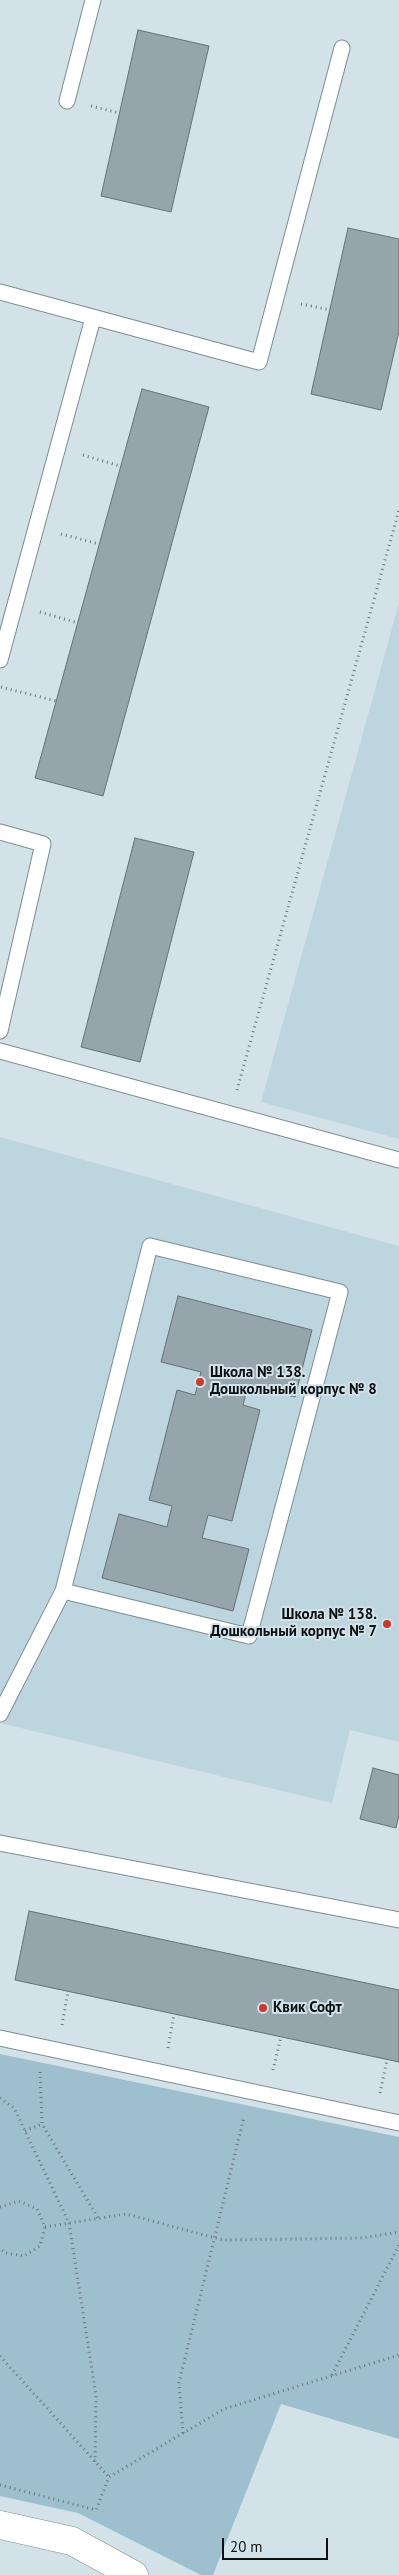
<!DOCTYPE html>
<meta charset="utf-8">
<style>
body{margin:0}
#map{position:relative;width:399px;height:2575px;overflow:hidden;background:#d2e2e8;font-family:"PT Sans",sans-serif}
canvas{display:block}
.scale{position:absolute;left:222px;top:2538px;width:106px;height:22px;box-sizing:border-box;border:2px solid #0b1012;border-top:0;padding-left:6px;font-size:15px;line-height:18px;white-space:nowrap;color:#0b1012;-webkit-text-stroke:4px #d2e2e8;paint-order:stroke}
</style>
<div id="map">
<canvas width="399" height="2575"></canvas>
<div class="scale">20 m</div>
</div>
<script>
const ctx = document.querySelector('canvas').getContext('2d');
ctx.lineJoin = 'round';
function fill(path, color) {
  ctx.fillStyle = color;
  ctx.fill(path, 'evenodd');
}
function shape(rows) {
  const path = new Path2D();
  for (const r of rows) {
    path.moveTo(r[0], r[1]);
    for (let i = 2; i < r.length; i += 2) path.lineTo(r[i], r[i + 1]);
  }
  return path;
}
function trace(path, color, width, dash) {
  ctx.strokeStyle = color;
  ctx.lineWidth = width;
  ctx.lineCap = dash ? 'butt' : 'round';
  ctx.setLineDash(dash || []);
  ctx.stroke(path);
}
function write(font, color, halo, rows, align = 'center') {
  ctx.font = font + ' "PT Sans",sans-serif';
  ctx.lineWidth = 4;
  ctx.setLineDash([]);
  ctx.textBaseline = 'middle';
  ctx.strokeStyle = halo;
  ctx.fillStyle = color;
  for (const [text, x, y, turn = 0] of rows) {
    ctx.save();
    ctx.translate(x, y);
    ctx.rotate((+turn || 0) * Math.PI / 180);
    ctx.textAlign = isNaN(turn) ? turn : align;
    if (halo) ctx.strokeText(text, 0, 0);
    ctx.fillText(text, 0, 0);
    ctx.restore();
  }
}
fill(shape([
 [399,603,399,1139,261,1102],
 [0,1137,399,1246,399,1742,350,1730,332,1803,0,1723]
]), '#bdd5df');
fill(shape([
 [0,2054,399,2137,399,2439,281,2404,213,2575,201,2575,78,2513,0,2496]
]), '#9ebfcd');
const building = shape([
 [138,30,209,46,171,212,101,196,138,30],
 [348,228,399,239,399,331,381,410,311,394,348,228],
 [142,389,209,407,103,796,35,778,142,389],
 [135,838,194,852,140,1062,81,1047,135,838],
 [178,1296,312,1330,295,1397,248,1385,243,1405,260,1410,232,1521,208,1515,202,1538,249,1549,233,1611,102,1578,119,1514,167,1527,172,1506,149,1500,177,1390,195,1395,201,1372,161,1362,178,1296],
 [373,1768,399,1775,399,1815,396,1828,360,1819,373,1768],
 [29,1911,399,1990,399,2062,15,1980,29,1911]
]);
fill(building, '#96a5ab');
trace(building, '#657278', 1);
const service = shape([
 [67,101,93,0],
 [0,292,259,362,342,48],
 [0,660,93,318],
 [0,832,43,844,0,1031],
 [0,1051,399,1160],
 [0,1714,63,1591,150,1246,340,1292,249,1636,63,1591],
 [0,1843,399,1920],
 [0,2038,399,2123]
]);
const tertiary = shape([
 [0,2525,72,2541,134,2575]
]);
trace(service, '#7e8c92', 17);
trace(tertiary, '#7e8c92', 29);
trace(shape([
 [91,106,119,113],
 [301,304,330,310],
 [83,455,120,466],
 [61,534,99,544],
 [40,612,78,623],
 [1,687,56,701],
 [237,1090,399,510],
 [62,2025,68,1991],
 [168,2048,174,2014],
 [273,2070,281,2037],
 [40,2072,42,2124,98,2218],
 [380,2093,387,2060],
 [0,2098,14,2108,69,2223,96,2396,95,2462],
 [25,2131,42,2124],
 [0,2207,19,2201,37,2209,45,2227,40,2246,24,2256,5,2253,0,2248],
 [45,2227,126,2214,223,2240,362,2238,399,2232],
 [0,2356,109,2477],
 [332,2375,399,2245],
 [183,2433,179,2383,244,2117],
 [0,2485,96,2510,109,2477,224,2409,399,2355]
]), '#6b767a', 3, [1, 4]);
trace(service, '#fff', 15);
trace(tertiary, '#fff', 28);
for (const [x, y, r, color] of [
 [200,1382,5,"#c83b2f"],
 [387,1624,5,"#c83b2f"],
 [263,2008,5,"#c83b2f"]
]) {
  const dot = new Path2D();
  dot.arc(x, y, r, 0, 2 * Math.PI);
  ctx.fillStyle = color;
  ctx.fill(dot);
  trace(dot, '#d2e2e8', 2);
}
write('bold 15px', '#0b1012', '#d2e2e8', [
 ["Школа № 138.",210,1373],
 ["Дошкольный корпус № 8",210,1390],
 ["Школа № 138.",377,1615,"right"],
 ["Дошкольный корпус № 7",377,1632,"right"],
 ["Квик Софт",273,2008]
], 'left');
</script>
